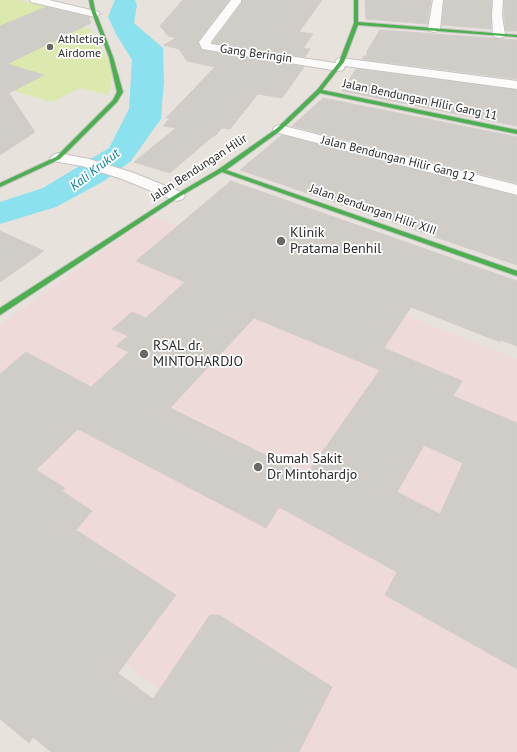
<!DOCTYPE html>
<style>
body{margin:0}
canvas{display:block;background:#e8e2dc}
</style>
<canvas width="517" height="752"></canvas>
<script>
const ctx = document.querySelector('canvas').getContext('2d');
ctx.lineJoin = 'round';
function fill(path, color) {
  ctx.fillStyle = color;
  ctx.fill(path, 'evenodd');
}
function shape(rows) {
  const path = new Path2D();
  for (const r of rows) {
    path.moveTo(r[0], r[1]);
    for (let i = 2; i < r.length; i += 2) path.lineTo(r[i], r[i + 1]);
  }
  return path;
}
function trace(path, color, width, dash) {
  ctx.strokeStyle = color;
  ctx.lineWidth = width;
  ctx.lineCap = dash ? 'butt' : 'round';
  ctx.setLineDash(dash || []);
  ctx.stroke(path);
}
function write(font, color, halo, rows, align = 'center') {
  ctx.font = font + ' "PT Sans",sans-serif';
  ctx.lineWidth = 3.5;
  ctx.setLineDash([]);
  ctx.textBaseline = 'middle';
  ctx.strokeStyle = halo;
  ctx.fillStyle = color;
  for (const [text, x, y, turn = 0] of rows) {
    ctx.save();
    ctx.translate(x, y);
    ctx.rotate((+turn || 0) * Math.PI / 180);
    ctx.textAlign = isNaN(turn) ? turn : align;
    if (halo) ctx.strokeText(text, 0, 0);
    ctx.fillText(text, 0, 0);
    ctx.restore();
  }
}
fill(shape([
 [152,216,517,359,517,752,248,752,0,575,0,325]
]), '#efdada');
fill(shape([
 [0,0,19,0,51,8,36,15,90,29,111,65,111,88,107,95,80,88,52,102,0,87]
]), '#dbe9af');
fill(shape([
 [115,0,135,0,137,5,134,23,163,48,164,81,161,119,131,161,104,181,56,207,0,224,0,202,43,188,109,148,129,109,132,60,116,34,108,17]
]), '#8be1ee');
const building = shape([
 [183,0,229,0,198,41,202,50,304,67,282,98,258,94,230,129,222,128,215,136,213,136,170,173,134,162,176,128,163,126,170,118,166,118,215,67,187,61,179,49,164,45,176,38,168,36,160,26,183,0],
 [242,0,322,0,299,32,313,34,303,48,310,49,305,57,212,43,242,3,242,0],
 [365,0,431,0,427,24,366,19,365,0],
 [444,0,492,0,491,29,442,25,444,0],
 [504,0,517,0,517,31,506,31,504,15,504,0],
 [46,7,89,17,91,23,7,64,44,75,9,93,35,132,0,155,0,26,46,7],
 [380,30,517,40,517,79,362,59,364,56,367,56,367,51,380,30],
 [356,69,517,90,517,126,342,91,356,69],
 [323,98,517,137,517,183,292,126,323,98],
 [282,135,517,196,517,265,240,170,282,135],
 [231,181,517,281,517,346,501,340,500,342,411,307,384,348,462,381,453,396,517,423,517,669,385,595,397,572,279,507,266,528,78,429,36,470,65,488,62,491,92,511,76,530,176,595,118,673,153,699,210,615,219,615,332,687,299,752,51,752,33,737,29,743,0,719,0,374,26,352,91,387,129,352,116,346,128,336,112,329,132,312,146,318,185,282,136,261,231,181],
 [254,318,380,370,306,475,170,408,254,318],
 [424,445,463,463,440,514,397,492,424,445],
 [0,231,44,251,0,282,0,231]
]);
fill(building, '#d0ccc8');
trace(building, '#d2cec9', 1);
const street = shape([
 [30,0,49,0,99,12,100,14,95,17,31,2,30,0],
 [231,0,241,0,241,2,211,42,211,44,335,63,337,59,341,58,517,81,517,89,345,66,343,70,339,71,202,49,199,42,231,0],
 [433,0,443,0,440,29,438,31,434,32,430,31,428,29,433,0],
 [493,0,503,0,502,15,505,35,503,37,499,38,495,37,493,35,492,15,493,0],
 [280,125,517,185,517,195,275,132,273,129,275,126,280,125],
 [58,153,89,159,134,173,183,193,185,196,183,199,177,201,171,199,122,179,82,166,53,161,50,158,53,155,58,153]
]);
const fast = shape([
 [89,0,93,0,95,10,113,57,123,92,117,102,60,159,0,187,0,183,56,157,113,100,117,92,109,57,91,10,89,0],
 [354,0,358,0,358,22,517,35,517,37,358,25,344,62,322,90,517,130,517,134,320,93,280,131,226,170,517,271,517,276,222,172,179,197,0,315,0,308,175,195,219,169,276,129,317,90,339,62,354,23,354,0]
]);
trace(street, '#c4c2c2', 2);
trace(fast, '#c4c2c2', 2);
fill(street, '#fcfbfa');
fill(fast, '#4caf50');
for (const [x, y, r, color] of [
 [50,47,4,"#6b6967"],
 [281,241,5,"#6b6967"],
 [144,354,5,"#6b6967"],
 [258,467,5,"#6b6967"]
]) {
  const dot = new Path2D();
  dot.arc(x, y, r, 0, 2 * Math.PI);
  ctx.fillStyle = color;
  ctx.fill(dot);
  trace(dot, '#fff', 1.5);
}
write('12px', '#282828', '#fff', [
 ["Athletiqs",58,40],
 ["Airdome",58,54]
], 'left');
write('12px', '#282828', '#fff', [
 ["Gang Beringin",256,54,8],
 ["Jalan Bendungan Hilir Gang 11",420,100,12],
 ["Jalan Bendungan Hilir Gang 12",398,159,14],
 ["Jalan Bendungan Hilir",199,168,-33],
 ["Jalan Bendungan Hilir XIII",373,210,19]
]);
write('italic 13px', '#057c9f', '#fff', [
 ["Kali Krukut",95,170,-38]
]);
write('14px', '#282828', '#fff', [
 ["Klinik",290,233],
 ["Pratama Benhil",290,249],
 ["RSAL dr.",153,346],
 ["MINTOHARDJO",153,362],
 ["Rumah Sakit",267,459],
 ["Dr Mintohardjo",267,475]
], 'left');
</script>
